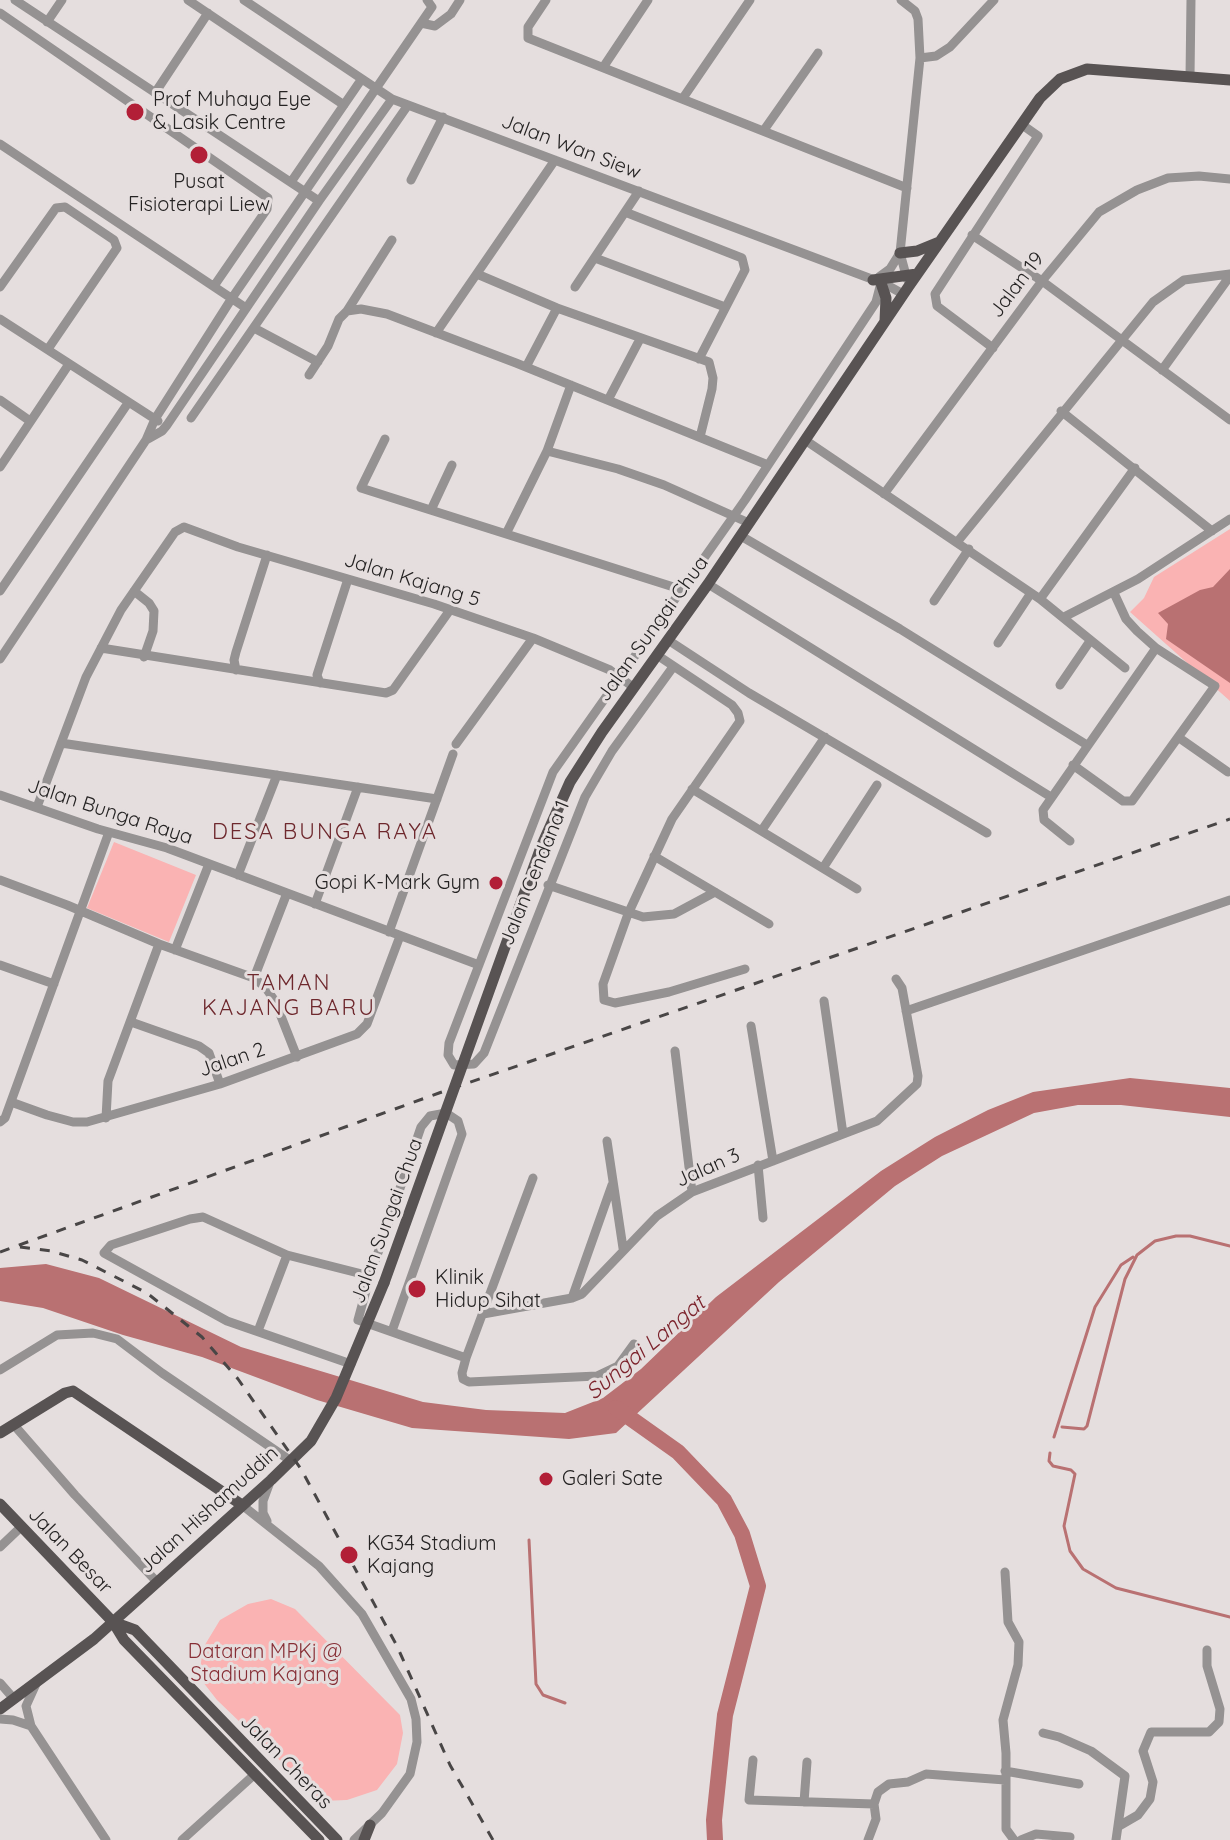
<!DOCTYPE html>
<style>
body{margin:0}
canvas{display:block;background:#e5dede}
</style>
<canvas width="1230" height="1840"></canvas>
<script>
const ctx = document.querySelector('canvas').getContext('2d');
ctx.lineJoin = 'round';
function fill(path, color) {
  ctx.fillStyle = color;
  ctx.fill(path, 'evenodd');
}
function shape(rows) {
  const path = new Path2D();
  for (const r of rows) {
    path.moveTo(r[0], r[1]);
    for (let i = 2; i < r.length; i += 2) path.lineTo(r[i], r[i + 1]);
  }
  return path;
}
function trace(path, color, width, dash) {
  ctx.strokeStyle = color;
  ctx.lineWidth = width;
  ctx.lineCap = dash ? 'butt' : 'round';
  ctx.setLineDash(dash || []);
  ctx.stroke(path);
}
function write(font, color, halo, rows, align = 'center') {
  ctx.font = font + ' Quicksand,sans-serif';
  ctx.lineWidth = 6;
  ctx.setLineDash([]);
  ctx.textBaseline = 'middle';
  ctx.strokeStyle = halo;
  ctx.fillStyle = color;
  for (const [text, x, y, turn = 0] of rows) {
    ctx.save();
    ctx.translate(x, y);
    ctx.rotate((+turn || 0) * Math.PI / 180);
    ctx.textAlign = isNaN(turn) ? turn : align;
    if (halo) ctx.strokeText(text, 0, 0);
    ctx.fillText(text, 0, 0);
    ctx.restore();
  }
}
fill(shape([
 [1230,529,1230,701,1130,612,1144,598,1154,577],
 [114,842,196,875,169,942,87,908],
 [271,1599,295,1609,400,1715,403,1733,397,1764,377,1790,347,1800,322,1801,217,1700,199,1677,203,1648,220,1620,248,1604]
]), '#fab3b3');
fill(shape([
 [1230,569,1230,683,1166,639,1168,624,1158,613,1200,590,1213,587],
 [1130,1078,1230,1088,1230,1117,1121,1105,1078,1105,1034,1113,942,1156,895,1186,779,1282,616,1433,569,1439,412,1428,317,1400,202,1357,123,1335,43,1308,0,1301,0,1268,46,1264,99,1278,241,1347,423,1402,486,1410,565,1413,603,1398,641,1369,716,1297,881,1171,935,1137,988,1110,1033,1092]
]), '#b97172');
trace(shape([
 [1062,1427,1084,1429,1087,1426,1125,1279,1137,1255,1155,1241,1176,1236,1190,1236,1230,1246],
 [1054,1437,1095,1307,1121,1265,1133,1257],
 [1050,1453,1049,1461,1053,1466,1071,1470,1075,1474,1064,1526,1070,1551,1083,1569,1116,1588,1230,1617],
 [529,1540,536,1684,543,1695,565,1703]
]), '#b97172', 3);
trace(shape([
 [616,1408,678,1452,724,1500,742,1534,758,1586,725,1715,714,1820,715,1840]
]), '#b97172', 16);
trace(shape([
 [15,0,319,201],
 [188,0,344,105],
 [244,0,392,99,885,284,903,294],
 [546,0,528,27,528,38,907,188],
 [901,0,915,11,918,19,920,58,900,253,907,279],
 [0,13,268,198,267,209,214,286],
 [47,22,62,0],
 [421,23,435,26,451,14,460,0],
 [920,58,936,56,950,47,994,0],
 [604,66,648,0],
 [1190,77,1191,0],
 [155,93,208,13],
 [683,98,750,0],
 [764,130,818,53],
 [0,144,246,308],
 [411,180,443,117],
 [291,182,361,80],
 [625,212,742,258,745,270,699,359],
 [972,235,1042,281,1230,420],
 [595,258,725,307],
 [477,274,557,308,709,362,713,378,712,389,700,437],
 [879,277,890,269,900,253],
 [0,287,56,208,65,207,114,240,117,248,48,349],
 [575,287,639,191],
 [347,311,392,240],
 [0,319,158,421],
 [254,328,318,362],
 [436,333,555,160],
 [993,348,937,306,935,294,1038,136,1021,124],
 [526,367,557,308],
 [1162,370,1230,276],
 [309,375,328,346,339,319,347,311,361,309,387,314,516,363,768,465],
 [0,400,30,421],
 [608,400,640,339],
 [1061,411,1212,531],
 [191,418,408,105],
 [385,439,361,488,683,590],
 [146,440,162,431,167,425,319,201,392,99],
 [805,440,1040,599,1125,668],
 [547,451,618,469,664,485,749,523],
 [0,467,69,364],
 [884,494,1042,281,1099,212,1137,190,1168,178,1199,176,1230,179],
 [431,510,452,465],
 [506,534,547,451,571,385],
 [741,536,900,629,1087,745],
 [958,541,1153,302,1184,280,1230,274],
 [708,584,1051,797],
 [0,591,128,403],
 [134,591,149,603,154,611,153,631,144,657],
 [1040,599,1135,468],
 [934,601,969,549],
 [1064,617,1138,579,1230,519],
 [668,640,749,693,987,833],
 [998,643,1031,593],
 [101,648,386,693,393,690,450,610],
 [657,655,732,705,738,713,740,721,672,819,628,914,603,984,604,1000,615,1003,669,992,745,969],
 [0,659,146,440,155,419,232,298,421,23,432,7,427,0],
 [673,667,612,751,585,797,484,1053,474,1064,454,1065,448,1055,449,1043,553,772,745,500,876,302,881,283],
 [236,670,234,660,236,652,267,555],
 [320,683,317,675,348,579],
 [1060,685,1090,641],
 [1178,737,1228,772],
 [61,743,437,799],
 [456,744,533,638],
 [1073,765,1123,801,1132,801,1215,686,1156,648,1137,631,1126,619,1114,593],
 [692,789,857,889],
 [0,795,98,829,167,848,479,965],
 [37,807,86,677,121,610,175,532,184,527,238,547,434,604,533,638,610,670,633,687],
 [762,830,825,737],
 [1070,841,1044,820,1043,810,1156,648],
 [654,856,769,924],
 [823,868,877,785],
 [238,875,277,775],
 [0,880,67,905,159,944,254,978,265,987,275,1001,297,1057],
 [548,885,643,917,674,914,715,892],
 [315,904,358,787],
 [389,932,453,754],
 [175,950,209,864],
 [0,965,54,984],
 [254,978,287,893],
 [824,1001,843,1134],
 [906,1011,1230,900],
 [131,1022,199,1046,209,1053,220,1084],
 [751,1026,773,1161],
 [675,1051,692,1192],
 [11,1102,47,1115,73,1122,87,1122,220,1084,357,1034,367,1024,400,936],
 [106,1118,108,1081,159,944],
 [0,1122,5,1118,109,832],
 [607,1141,623,1248],
 [758,1165,763,1218],
 [533,1178,466,1358,462,1373,463,1379,469,1382,597,1376,618,1366,634,1344],
 [572,1298,612,1185],
 [483,1314,572,1298,582,1294,657,1216,692,1192,877,1121,917,1084,918,1076,902,988,896,979],
 [258,1331,287,1255],
 [392,1331,462,1134,458,1121,446,1113,430,1116,421,1127,370,1276,358,1320,466,1358],
 [351,1364,227,1321,104,1253,111,1245,190,1219,203,1217,287,1255,370,1276],
 [0,1370,57,1335,93,1333,117,1339,162,1373,291,1461],
 [14,1425,75,1495,157,1582],
 [242,1505,319,1566,362,1614,411,1699,416,1719,417,1742,410,1774,382,1813,354,1840],
 [267,1521,263,1513,263,1501,270,1482],
 [0,1547,21,1527],
 [1005,1572,1008,1622,1019,1642,1018,1665,1003,1720,1006,1753,1006,1829,1014,1840],
 [0,1683,14,1699],
 [36,1684,26,1706,31,1726,106,1840],
 [0,1719,13,1720,31,1726],
 [1043,1733,1059,1737,1091,1751,1125,1776,1116,1840],
 [753,1760,749,1800,874,1804],
 [1005,1771,1079,1784],
 [804,1802,807,1762],
 [1119,1826,1138,1815,1150,1799,1153,1782,1143,1751,1151,1732,1209,1732,1219,1722,1220,1709,1207,1666,1207,1650],
 [182,1840,255,1774],
 [868,1840,876,1819,874,1804,878,1792,889,1784,908,1782,926,1774,1005,1780],
 [1021,1840,1036,1834,1070,1837]
]), '#959292', 9);
trace(shape([
 [900,253,917,251,939,242],
 [873,280,917,274],
 [881,283,886,298,885,321],
 [541,847,570,782,602,732,708,584,909,286,1040,98,1060,79,1087,69,1230,80],
 [0,1433,65,1393,73,1391,242,1505],
 [0,1504,113,1622,124,1640,319,1840],
 [113,1622,135,1630,337,1840],
 [0,1709,94,1639,271,1480,311,1441,336,1398,384,1283],
 [364,1840,370,1825]
]), '#585353', 11);
trace(shape([
 [20,1247,51,1251,82,1260,147,1293,202,1337,238,1379,301,1469,397,1646,450,1765,493,1840],
 [0,1252,439,1093,1230,819]
]), '#494646', 3, [10, 10]);
trace(shape([
 [384,1283,541,847]
]), '#585353', 11);
for (const [x, y, r, color] of [
 [135,112,10,"#b21f37"],
 [199,155,10,"#b21f37"],
 [496,883,8,"#b21f37"],
 [417,1289,10,"#b21f37"],
 [546,1479,8,"#b21f37"],
 [349,1555,10,"#b21f37"]
]) {
  const dot = new Path2D();
  dot.arc(x, y, r, 0, 2 * Math.PI);
  ctx.fillStyle = color;
  ctx.fill(dot);
  trace(dot, '#e5dede', 3);
}
write('20px', '#252323', '#e5dede', [
 ["Prof Muhaya Eye",153,100],
 ["& Lasik Centre",153,123],
 ["Pusat",199,182,"center"],
 ["Fisioterapi Liew",199,205,"center"],
 ["Gopi K-Mark Gym",480,883,"right"],
 ["Klinik",435,1278],
 ["Hidup Sihat",435,1301],
 ["Galeri Sate",562,1479],
 ["KG34 Stadium",367,1544],
 ["Kajang",367,1567]
], 'left');
write('20px', '#252323', '#e5dede', [
 ["Jalan Wan Siew",571,147,21],
 ["Jalan 19",1017,285,-53],
 ["Jalan Kajang 5",412,580,17],
 ["Jalan Sungai Chua",653,629,-54],
 ["Jalan Bunga Raya",110,812,18],
 ["Jalan Cendana 1",535,873,-68],
 ["Jalan 2",232,1060,-19],
 ["Jalan 3",708,1168,-24],
 ["Jalan Sungai Chua",387,1221,-70],
 ["Jalan Hishamuddin",209,1510,-42],
 ["Jalan Besar",70,1551,46],
 ["Jalan Cheras",286,1762,46]
]);
write('20px', '#872e35', '#e5dede', [
 ["Dataran MPKj @",265,1652],
 ["Stadium Kajang",265,1675]
]);
ctx.letterSpacing = '2px';
write('22px', '#6e282d', '#e5dede', [
 ["DESA BUNGA RAYA",325,832],
 ["TAMAN",289,983],
 ["KAJANG BARU",289,1008]
]);
ctx.letterSpacing = '0px';
write('italic 22px', '#7c232c', '#e5dede', [
 ["Sungai Langat",646,1348,-40]
]);
</script>
